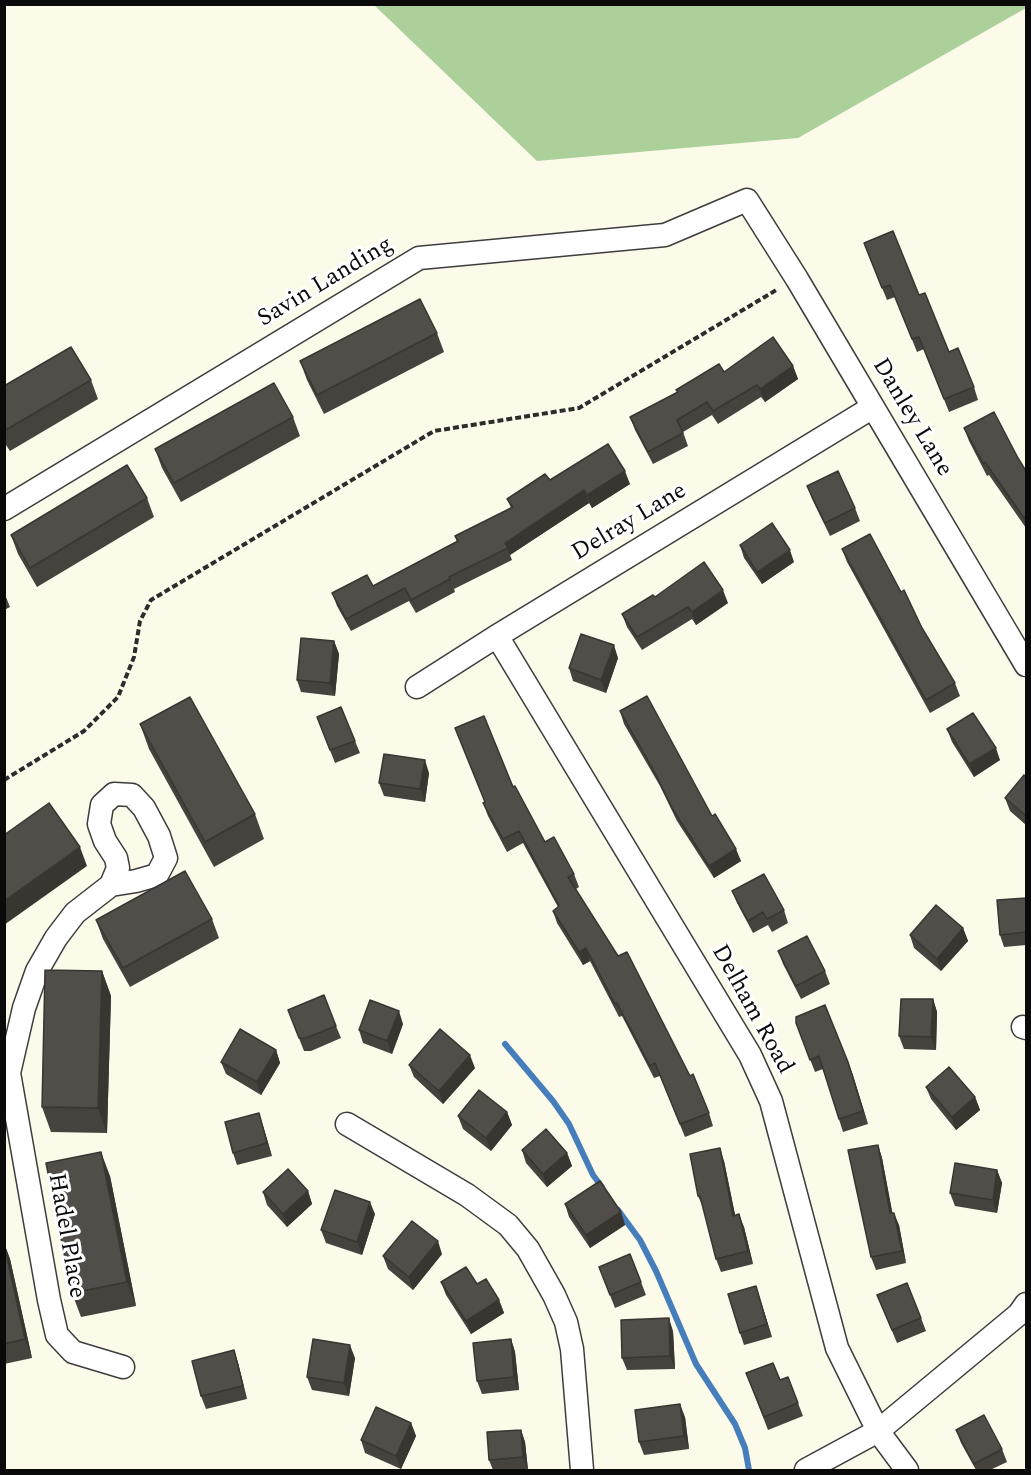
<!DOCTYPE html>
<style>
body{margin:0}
#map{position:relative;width:1031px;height:1475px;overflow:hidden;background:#fcfbea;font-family:Spectral,serif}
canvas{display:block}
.frame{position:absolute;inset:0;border:6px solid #0a0a0a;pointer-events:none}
</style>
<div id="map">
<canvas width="1031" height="1475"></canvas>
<div class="frame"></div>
</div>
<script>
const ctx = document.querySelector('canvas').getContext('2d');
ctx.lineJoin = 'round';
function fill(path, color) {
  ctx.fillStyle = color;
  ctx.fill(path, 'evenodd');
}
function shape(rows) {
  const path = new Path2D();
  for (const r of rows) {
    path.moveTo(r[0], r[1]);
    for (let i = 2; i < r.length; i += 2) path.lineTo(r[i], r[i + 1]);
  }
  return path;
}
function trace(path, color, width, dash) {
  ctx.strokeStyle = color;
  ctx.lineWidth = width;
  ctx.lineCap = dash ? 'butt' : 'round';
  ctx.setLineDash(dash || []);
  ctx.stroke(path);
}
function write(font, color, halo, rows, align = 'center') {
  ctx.font = font + ' Spectral,serif';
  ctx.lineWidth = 6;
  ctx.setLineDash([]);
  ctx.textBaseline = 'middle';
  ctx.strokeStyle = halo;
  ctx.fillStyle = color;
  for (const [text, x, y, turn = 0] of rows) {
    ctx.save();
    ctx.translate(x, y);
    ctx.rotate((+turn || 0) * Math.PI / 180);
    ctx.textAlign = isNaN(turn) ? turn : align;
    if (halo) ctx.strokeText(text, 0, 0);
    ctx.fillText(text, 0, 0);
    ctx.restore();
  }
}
fill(shape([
 [1026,4,1026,8,798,138,537,161,374,5]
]), '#acd09a');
trace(shape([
 [505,1044,553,1101,569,1124,593,1175,602,1187],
 [618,1210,640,1240,656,1271,696,1364,735,1424,745,1448,749,1470]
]), '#467dbb', 6);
const minor = shape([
 [4,509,419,258,665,235,747,200,797,279,1026,665],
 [497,636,750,1055,771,1101,837,1348,878,1431,907,1470],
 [417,687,497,636,873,407],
 [1023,1027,1026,1028],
 [9,1073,24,1008,37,971,56,938,75,913,111,885,136,881,157,875,166,858,159,836,144,808,132,795,114,794,102,805,99,824,105,841,116,858,118,868,111,885],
 [4,1074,9,1073,49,1300,57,1335,73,1352,123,1367],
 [347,1124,467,1195,508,1225,528,1249,554,1295,566,1322,572,1349,582,1470],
 [806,1470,878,1431,1019,1314,1026,1304]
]);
trace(minor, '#3d3d3d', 25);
trace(shape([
 [4,780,84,731,118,697,134,657,140,621,151,600,434,431,579,408,778,289]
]), '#2c2c2c', 4, [6, 3]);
trace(minor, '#fff', 22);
fill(shape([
 [864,243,919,295,949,352,974,387,978,400,949,412,924,349,917,352,895,297,887,300],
 [437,333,444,352,324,414,307,380,300,361],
 [793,366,798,379,765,402,761,397,718,424,712,415,683,432,688,446,653,464,635,430,630,417,724,372],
 [91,380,98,399,10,451,4,442,4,386],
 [293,417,300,436,181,502,162,468,155,449],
 [964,428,1018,458,1026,471,1026,528,989,475,987,476,969,441],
 [550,480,630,484,592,508,589,503,510,555,512,560,454,589,455,592,416,613,409,601,351,631,337,606,332,593,373,586,457,542,455,536,511,508,507,499],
 [807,486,855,508,860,521,830,536,812,499],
 [147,498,154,517,37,587,18,554,11,535],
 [740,545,794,562,762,584,744,558],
 [842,549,901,592,955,683,960,696,930,713,847,562],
 [4,592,10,607,4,610],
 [655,597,728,603,696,625,692,619,642,650,627,627,622,614],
 [334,641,339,654,335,696,301,692,297,680],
 [618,658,606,693,573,681,569,668],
 [620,711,712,816,741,861,714,878,677,821,660,786,624,724],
 [317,717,355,741,360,753,335,763],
 [140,724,255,814,264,839,214,867,149,749],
 [455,728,513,787,545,842,574,874,579,887,576,889,709,1113,713,1126,685,1137,660,1076,654,1078,622,1016,619,1017,590,961,583,965,557,923,553,911,558,907,523,843,507,852,488,816,483,803,485,802],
 [947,729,1000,760,974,777,952,742],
 [429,773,425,802,384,796,379,783],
 [1026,777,1026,825,1010,811,1005,798],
 [732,891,784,910,788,923,772,932,768,925,753,933,737,903],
 [1026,898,1026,945,1004,947,1000,935],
 [212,919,219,938,130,987,103,939,96,920],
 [963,928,968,941,941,971,914,948,910,935],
 [778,951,825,971,830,984,801,999,783,964],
 [102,971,111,996,107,1133,51,1132,42,1107],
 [933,999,937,1012,936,1050,904,1049,899,1036],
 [288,1010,336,1026,341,1038,311,1051,304,1051],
 [796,1023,848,1062,868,1124,843,1132,823,1069,815,1072],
 [403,1024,392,1054,363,1043,359,1030],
 [276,1050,280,1063,261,1095,226,1074,221,1062],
 [409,1065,475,1068,443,1104,414,1077],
 [926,1087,975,1097,980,1110,956,1130,931,1099],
 [507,1112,512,1125,491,1151,463,1129,458,1116],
 [263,1126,272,1156,237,1165,233,1153],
 [878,1145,882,1158,892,1213,899,1225,906,1263,876,1270,871,1257],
 [522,1150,567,1153,572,1166,547,1187,526,1163],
 [724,1161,735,1215,744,1227,753,1264,721,1272,716,1259,704,1209,698,1196],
 [997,1170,1002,1183,997,1213,955,1206,950,1193],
 [110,1176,136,1306,81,1317,72,1293],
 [308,1191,312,1204,287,1227,267,1205,263,1192],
 [565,1204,621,1212,625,1225,590,1248,569,1217],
 [375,1214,362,1255,326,1243,321,1230],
 [4,1243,10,1259,32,1358,4,1364],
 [442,1254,413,1290,388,1269,383,1256],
 [599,1267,641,1282,646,1295,615,1308],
 [441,1282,477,1284,499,1300,504,1313,471,1334,446,1295],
 [877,1295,921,1318,926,1331,897,1343],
 [760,1299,772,1337,744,1345,740,1333],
 [673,1331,675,1369,627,1370,622,1358],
 [511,1339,515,1352,519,1390,482,1394,477,1381],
 [234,1350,238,1363,247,1399,206,1409,201,1396],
 [355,1358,349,1396,312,1390,307,1377],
 [746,1373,780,1380,798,1403,803,1416,768,1430],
 [685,1417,689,1449,644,1455,639,1442],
 [411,1423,416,1436,401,1469,365,1453,361,1440],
 [521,1430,525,1442,528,1470,493,1470,489,1460],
 [956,1430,1002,1449,1007,1462,990,1470,976,1470,961,1443]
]), '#46423e');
fill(shape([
 [793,366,798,379,765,402,760,389],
 [625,471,630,484,592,508,587,495],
 [584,490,589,503,510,555,505,543],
 [1026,516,1026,526,1024,518],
 [790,550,794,562,762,584,757,572],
 [723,590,728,603,696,625,692,612],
 [334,641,339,654,335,696,330,683],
 [614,645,618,658,606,693,601,680],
 [996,748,1000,760,974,777,969,764],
 [425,760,429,773,425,802,420,789],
 [80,847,87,866,4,925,4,901],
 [736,849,741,861,714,878,709,866],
 [963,928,968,941,941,971,937,959],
 [586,948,590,961,583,965,579,952],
 [102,971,111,996,107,1133,98,1108],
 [933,999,937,1012,936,1050,931,1037],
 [399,1011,403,1024,392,1054,387,1041],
 [276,1050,280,1063,261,1095,257,1082],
 [470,1055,475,1068,443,1104,439,1091],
 [848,1062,853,1075,868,1124,863,1111],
 [975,1097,980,1110,956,1130,952,1117],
 [507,1112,512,1125,491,1151,486,1138],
 [259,1113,263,1126,272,1156,267,1143],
 [878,1145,882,1158,895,1226,890,1213],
 [720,1148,724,1161,738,1229,733,1216],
 [101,1152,110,1176,136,1306,127,1282],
 [567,1153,572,1166,547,1187,543,1174],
 [997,1170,1002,1183,997,1213,993,1200],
 [308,1191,312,1204,287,1227,283,1214],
 [370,1202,375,1214,362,1255,357,1242],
 [621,1212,625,1225,590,1248,586,1235],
 [894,1213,899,1225,906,1263,902,1251],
 [739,1214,744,1227,753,1264,748,1251],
 [438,1241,442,1254,413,1290,409,1277],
 [4,1243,10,1259,32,1358,25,1339],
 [756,1286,760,1299,772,1337,767,1324],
 [499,1300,504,1313,471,1334,466,1321],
 [669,1318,673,1331,675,1369,670,1356],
 [511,1339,515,1352,519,1390,514,1377],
 [350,1345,355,1358,349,1396,344,1383],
 [234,1350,238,1363,247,1399,243,1386],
 [680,1404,685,1417,689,1449,684,1436],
 [411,1423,416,1436,401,1469,396,1456],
 [521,1430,525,1442,528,1470,523,1457]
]), '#393632');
const building = shape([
 [893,231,919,295,925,293,949,352,958,348,974,387,944,399,919,337,912,339,890,285,882,288,864,243,893,231],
 [420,299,437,333,317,395,300,361,420,299],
 [773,337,793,366,760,389,757,385,713,411,707,402,677,420,683,433,648,452,630,417,678,392,676,390,719,364,724,372,773,337],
 [71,347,91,380,4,431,4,386,71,347],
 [274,383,293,417,174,483,155,449,274,383],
 [994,412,1018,458,1026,471,1026,516,1024,518,985,462,983,463,964,428,994,412],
 [608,444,625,471,587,495,584,490,505,543,508,548,449,577,450,579,411,600,405,588,346,619,332,593,367,575,373,586,458,541,455,536,513,507,507,499,545,474,550,480,608,444],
 [127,465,147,498,30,568,11,535,127,465],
 [838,471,855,508,825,523,807,486,838,471],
 [772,523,790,550,757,572,740,545,772,523],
 [870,534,901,592,904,590,922,628,955,683,926,700,842,549,870,534],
 [704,562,723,590,692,612,688,607,637,637,622,614,653,595,655,597,704,562],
 [581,634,614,645,601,680,569,668,581,634],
 [301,638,334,641,330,683,297,680,301,638],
 [647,696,712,816,715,814,736,849,709,866,672,808,655,773,620,711,647,696],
 [190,697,255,814,205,842,140,724,190,697],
 [341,707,355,741,330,750,317,717,341,707],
 [973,713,996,748,969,764,947,729,973,713],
 [484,716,513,787,515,786,545,842,554,837,574,874,568,877,618,956,627,952,690,1076,693,1074,709,1113,680,1124,655,1063,650,1066,617,1003,615,1004,586,948,579,952,553,911,559,906,519,831,503,839,483,803,485,802,455,728,484,716],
 [384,754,425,760,420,789,379,783,384,754],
 [1024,775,1026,777,1026,816,1005,798,1024,775],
 [49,803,80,847,4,901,4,835,49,803],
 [185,871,212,919,123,968,96,920,185,871],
 [764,874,784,910,767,919,763,912,748,921,732,891,764,874],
 [1026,898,1026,932,1000,935,997,900,1026,898],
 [936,905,963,928,937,959,910,935,936,905],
 [807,936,825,971,796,986,778,951,807,936],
 [45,970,102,971,98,1108,42,1107,45,970],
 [324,995,336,1026,306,1038,299,1038,288,1010,324,995],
 [901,999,933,999,931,1037,899,1036,901,999],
 [370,1000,399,1011,387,1041,359,1030,370,1000],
 [825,1005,848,1062,863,1111,839,1119,819,1056,810,1060,796,1023,796,1017,825,1005],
 [240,1029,276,1050,257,1082,221,1062,240,1029],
 [440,1029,470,1055,439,1091,409,1065,440,1029],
 [949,1067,975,1097,952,1117,926,1087,949,1067],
 [479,1090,507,1112,486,1138,458,1116,479,1090],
 [259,1113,267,1143,233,1153,225,1122,259,1113],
 [546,1129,567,1153,543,1174,522,1150,546,1129],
 [878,1145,890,1213,894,1213,902,1251,871,1257,848,1150,878,1145],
 [720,1148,733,1216,739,1214,748,1251,716,1259,700,1196,698,1196,690,1154,720,1148],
 [101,1152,127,1282,72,1293,46,1163,101,1152],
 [955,1163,997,1170,993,1200,950,1193,955,1163],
 [288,1169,308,1191,283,1214,263,1192,288,1169],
 [600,1181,621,1212,586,1235,565,1204,600,1181],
 [335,1190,370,1202,357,1242,321,1230,335,1190],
 [412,1221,438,1241,409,1277,383,1256,412,1221],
 [4,1244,25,1339,4,1344,4,1244],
 [630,1254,641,1282,610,1295,599,1267,630,1254],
 [466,1267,477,1284,486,1279,499,1300,466,1321,441,1282,466,1267],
 [907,1283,921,1318,892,1330,877,1295,907,1283],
 [756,1286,767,1324,740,1333,728,1294,756,1286],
 [669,1318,670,1356,622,1358,621,1320,669,1318],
 [313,1339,350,1345,344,1383,307,1377,313,1339],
 [511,1339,514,1377,477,1381,473,1343,511,1339],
 [234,1350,243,1386,201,1396,192,1361,234,1350],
 [773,1363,780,1380,788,1377,798,1403,764,1417,746,1373,773,1363],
 [680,1404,684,1436,639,1442,635,1410,680,1404],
 [376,1407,411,1423,396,1456,361,1440,376,1407],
 [984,1415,1002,1449,974,1464,956,1430,984,1415],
 [521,1430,523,1457,489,1460,487,1432,521,1430]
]);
fill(building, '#514d48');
trace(building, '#393632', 1.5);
write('24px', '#0a0a0a', '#fff', [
 ["Savin Landing",326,283,-31],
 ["Danley Lane",911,418,59],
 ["Delray Lane",630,523,-31],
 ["Delham Road",751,1010,61],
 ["Hadel Place",65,1236,80]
]);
</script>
